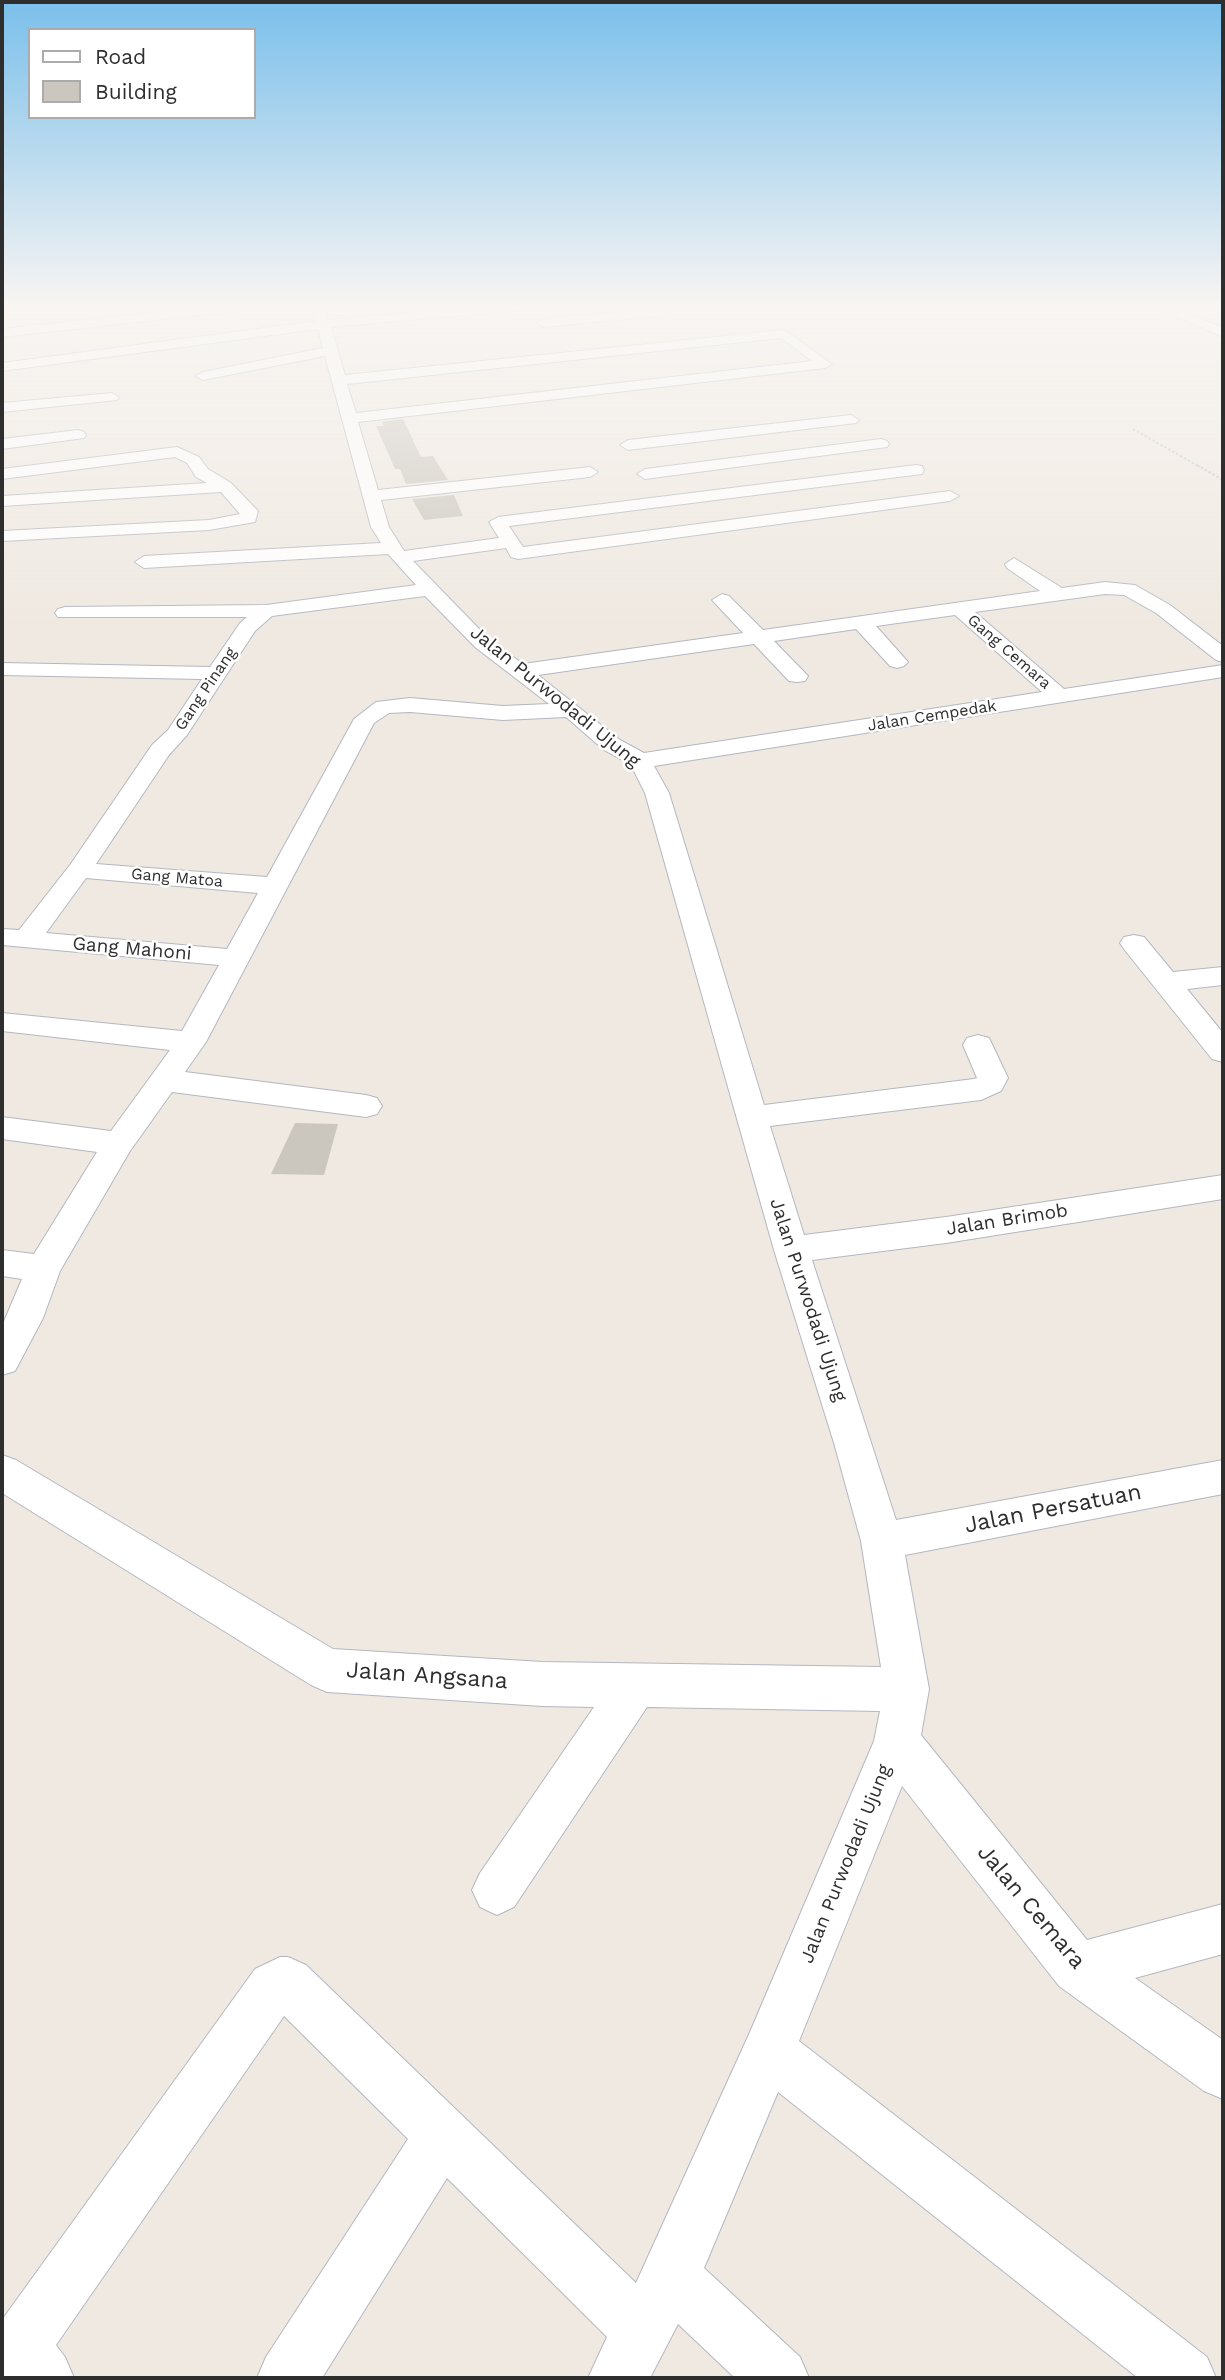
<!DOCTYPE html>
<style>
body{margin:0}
#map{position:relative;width:1225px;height:2380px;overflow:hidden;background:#efe9e1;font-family:"Work Sans",sans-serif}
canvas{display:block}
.frame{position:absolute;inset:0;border:4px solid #2e2e2e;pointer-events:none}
.legend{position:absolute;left:28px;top:28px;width:228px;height:91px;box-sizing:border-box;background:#fff;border:2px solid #ababab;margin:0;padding:9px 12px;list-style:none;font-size:21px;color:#2e2e2e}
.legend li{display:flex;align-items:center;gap:14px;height:35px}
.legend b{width:35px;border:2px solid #ababab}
</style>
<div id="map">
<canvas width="1225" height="2380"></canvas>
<div class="frame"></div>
<ul class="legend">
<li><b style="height:9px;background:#fff"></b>Road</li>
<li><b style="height:19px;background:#cbc7bf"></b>Building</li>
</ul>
</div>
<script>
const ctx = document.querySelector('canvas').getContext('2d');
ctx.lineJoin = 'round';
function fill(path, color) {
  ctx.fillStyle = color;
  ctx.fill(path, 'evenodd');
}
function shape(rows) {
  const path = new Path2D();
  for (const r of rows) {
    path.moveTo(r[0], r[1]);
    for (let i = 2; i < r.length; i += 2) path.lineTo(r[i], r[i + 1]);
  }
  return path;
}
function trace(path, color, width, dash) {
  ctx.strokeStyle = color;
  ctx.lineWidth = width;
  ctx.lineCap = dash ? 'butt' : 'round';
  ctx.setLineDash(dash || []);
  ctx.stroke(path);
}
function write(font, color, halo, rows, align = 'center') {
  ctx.font = font + ' "Work Sans",sans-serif';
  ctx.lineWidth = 5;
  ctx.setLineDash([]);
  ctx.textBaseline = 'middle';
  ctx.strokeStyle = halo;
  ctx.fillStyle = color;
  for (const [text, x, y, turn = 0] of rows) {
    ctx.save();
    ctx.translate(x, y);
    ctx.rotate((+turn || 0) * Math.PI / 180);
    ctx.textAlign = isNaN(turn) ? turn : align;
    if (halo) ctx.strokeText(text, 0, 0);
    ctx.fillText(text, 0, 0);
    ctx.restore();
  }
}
fill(shape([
 [403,419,421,457,433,456,448,480,406,484,400,469,395,469,376,426,384,426,382,422],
 [454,495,463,516,424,520,412,499],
 [295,1123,338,1124,324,1175,271,1174]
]), '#cbc7bf');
const minor = shape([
 [247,302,290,302,284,306,2,337,2,329,247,302],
 [311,302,323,302,328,320,524,302,576,302,570,306,331,327,345,375,784,330,832,364,825,368,358,422,378,490,590,467,598,472,590,477,381,500,389,527,404,551,499,538,489,522,498,517,916,465,922,466,924,470,922,474,509,526,523,547,950,491,959,496,950,501,518,559,511,557,506,548,413,561,489,639,523,664,743,633,712,600,722,594,729,596,763,630,1040,591,1007,568,1005,564,1014,558,1062,588,1105,582,1135,585,1170,605,1223,646,1223,662,1216,660,1156,613,1124,595,1105,594,975,612,1064,689,1223,665,1223,677,654,766,669,793,764,1105,974,1079,977,1078,963,1045,967,1038,978,1035,989,1038,1008,1078,1001,1091,981,1100,770,1126,804,1235,946,1217,1223,1175,1223,1199,946,1243,812,1260,896,1520,1223,1460,1223,1494,905,1555,929,1689,921,1735,1087,1940,1223,1904,1223,1954,1135,1978,1223,2040,1223,2099,1204,2091,1059,1986,902,1786,799,2041,1207,2357,1216,2378,1138,2378,778,2092,704,2268,800,2357,809,2378,735,2378,678,2324,650,2378,588,2378,607,2337,447,2178,322,2378,257,2378,266,2357,408,2139,284,2016,56,2345,65,2357,74,2378,2,2378,2,2320,255,1969,280,1957,288,1957,306,1965,636,2283,750,2032,874,1741,880,1711,647,1707,514,1907,497,1915,480,1907,472,1890,480,1873,594,1707,542,1706,327,1692,311,1685,2,1493,2,1455,16,1460,333,1649,542,1662,881,1667,861,1541,834,1443,774,1250,645,793,631,765,604,750,566,717,503,720,410,712,389,713,374,723,206,1042,185,1072,366,1095,377,1098,382,1106,377,1114,366,1117,172,1092,130,1151,60,1271,43,1318,15,1371,2,1375,2,1326,22,1279,2,1276,2,1250,34,1254,97,1152,2,1139,2,1117,111,1131,170,1050,2,1031,2,1013,182,1031,219,965,2,945,2,929,19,930,70,865,152,745,168,730,202,679,2,675,2,663,210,667,240,623,247,617,58,617,55,613,58,609,65,607,266,605,416,585,388,554,144,568,135,562,144,556,381,543,371,527,325,356,203,380,196,376,203,372,323,348,318,329,2,371,2,363,316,321,311,302],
 [781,338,812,361,356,413,347,384,781,338],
 [425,596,475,647,549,704,503,706,410,698,376,702,354,719,267,877,96,864,169,755,187,735,255,631,272,616,425,596],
 [955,615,1042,692,644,753,620,740,538,675,754,644,789,681,797,682,805,681,808,676,774,641,856,629,890,666,897,668,904,666,908,662,876,626,955,615],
 [86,878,258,893,227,949,46,933,86,878],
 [648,302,661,302,669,312,663,316,543,327,536,323,543,319,653,309,648,302],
 [1144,302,1162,302,1223,328,1223,337,1144,302],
 [112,393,119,397,117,400,2,412,2,403,112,393],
 [851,415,859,420,856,423,628,450,620,445,628,440,851,415],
 [78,430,84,432,86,435,84,438,2,449,2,439,78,430],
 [881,439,887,441,889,444,887,447,645,479,637,474,645,469,881,439],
 [177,447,199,457,208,469,231,483,258,511,255,522,209,530,2,541,2,531,209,520,240,514,221,492,2,506,2,496,207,483,196,477,187,463,175,457,2,479,2,469,177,447],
 [1134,935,1144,937,1173,972,1223,967,1223,985,1187,989,1223,1033,1223,1062,1212,1059,1124,949,1120,943,1124,937,1134,935]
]);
trace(minor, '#b4b7c1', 2);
trace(shape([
 [1133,429,1200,467]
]), '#c9c9c9', 2, [2.5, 2]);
trace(shape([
 [1197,465,1223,480]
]), '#c9c9c9', 2.5, [2.5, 2]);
fill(minor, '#fff');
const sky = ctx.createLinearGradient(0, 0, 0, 635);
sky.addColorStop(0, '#7abfeb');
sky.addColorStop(0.48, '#f8f5f2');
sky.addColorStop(1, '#f8f5f200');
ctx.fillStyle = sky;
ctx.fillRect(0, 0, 1225, 635);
write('16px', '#2e2e2e', '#fff', [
 ["Gang Cemara",1009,652,41],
 ["Gang Pinang",206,689,-56],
 ["Jalan Cempedak",932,716,-9],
 ["Gang Matoa",177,878,5]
]);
write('19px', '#2e2e2e', '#fff', [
 ["Jalan Purwodadi Ujung",555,697,39],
 ["Gang Mahoni",132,949,5],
 ["Jalan Brimob",1007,1220,-9],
 ["Jalan Purwodadi Ujung",808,1300,72],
 ["Jalan Purwodadi Ujung",846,1864,-68]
]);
write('23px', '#2e2e2e', '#fff', [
 ["Jalan Persatuan",1053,1509,-11],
 ["Jalan Angsana",427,1676,4],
 ["Jalan Cemara",1031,1907,50]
]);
</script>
